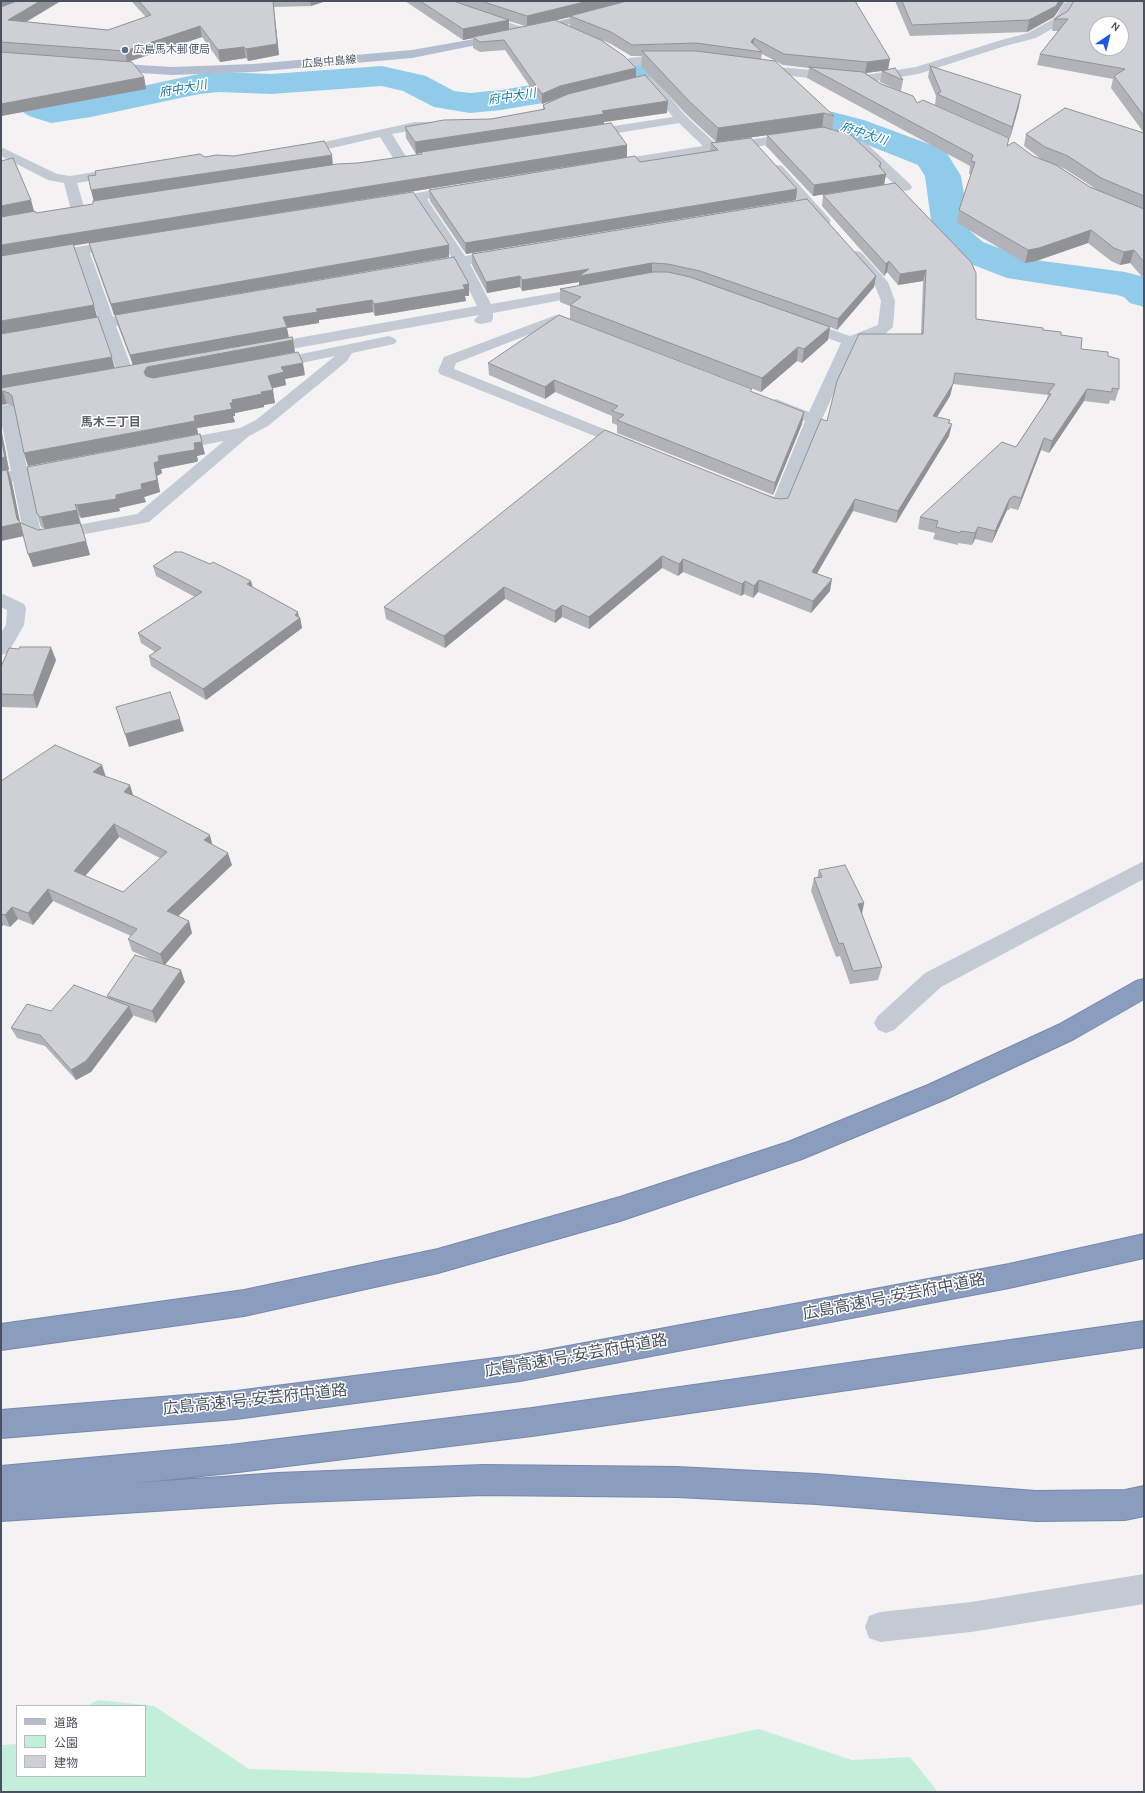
<!DOCTYPE html>
<meta charset="utf-8">
<style>
body{margin:0}
#map{position:relative;width:1145px;height:1793px;overflow:hidden;background:#f4f2f2;font-family:Karla,"Noto Sans JP",sans-serif}
canvas{display:block}
.frame{position:absolute;inset:0;border:2px solid #4a525f;pointer-events:none}
.legend{position:absolute;left:16px;top:1705px;width:130px;height:72px;box-sizing:border-box;background:#fff;border:1px solid #b7babf;margin:0;padding:5px 7px;list-style:none;font-size:12px;color:#4a525f}
.legend li{display:flex;align-items:center;gap:8px;height:20px}
.legend b{width:20px;border:1px solid #b7babf}
.north{position:absolute;left:1089px;top:16px;width:40px;height:40px;box-sizing:border-box;background:#fff;border:1px solid #b7babf;border-radius:50%;rotate:35deg;font-size:11px;font-weight:700;line-height:16px;text-align:center;color:#4a525f}
.north::after{content:'';display:block;margin:auto;width:14px;height:18px;background:#1f58e0;clip-path:polygon(50% 0,100% 100%,50% 72%,0 100%)}
</style>
<div id="map">
<canvas width="1145" height="1793"></canvas>
<div class="frame"></div>
<ul class="legend">
<li><b style="height:5px;background:#b3bdcf"></b>道路</li>
<li><b style="height:11px;background:#c3efda"></b>公園</li>
<li><b style="height:11px;background:#cfd0d6"></b>建物</li>
</ul>
<div class="north">N</div>
</div>
<script>
const ctx = document.querySelector('canvas').getContext('2d');
ctx.lineJoin = 'round';
function fill(path, color) {
  ctx.fillStyle = color;
  ctx.fill(path, 'evenodd');
}
function shape(rows) {
  const path = new Path2D();
  for (const r of rows) {
    path.moveTo(r[0], r[1]);
    for (let i = 2; i < r.length; i += 2) path.lineTo(r[i], r[i + 1]);
  }
  return path;
}
function trace(path, color, width, dash) {
  ctx.strokeStyle = color;
  ctx.lineWidth = width;
  ctx.lineCap = dash ? 'butt' : 'round';
  ctx.setLineDash(dash || []);
  ctx.stroke(path);
}
function write(font, color, halo, rows, align = 'center') {
  ctx.font = font + ' Karla,"Noto Sans JP",sans-serif';
  ctx.lineWidth = 3;
  ctx.setLineDash([]);
  ctx.textBaseline = 'middle';
  ctx.strokeStyle = halo;
  ctx.fillStyle = color;
  for (const [text, x, y, turn = 0] of rows) {
    ctx.save();
    ctx.translate(x, y);
    ctx.rotate((+turn || 0) * Math.PI / 180);
    ctx.textAlign = isNaN(turn) ? turn : align;
    if (halo) ctx.strokeText(text, 0, 0);
    ctx.fillText(text, 0, 0);
    ctx.restore();
  }
}
fill(shape([
 [98,1700,154,1706,249,1769,528,1778,759,1729,852,1760,910,1757,938,1792,1,1792,1,1745,17,1744,17,1776,145,1776,145,1706,87,1706]
]), '#c3efda');
fill(shape([
 [662,56,683,56,714,61,738,69,760,83,778,101,788,105,825,110,864,120,945,150,961,176,970,231,983,242,1028,259,1125,272,1144,277,1144,307,1130,303,1124,297,1117,295,1007,278,955,258,939,243,933,235,925,176,918,165,840,134,765,120,754,115,736,97,714,83,698,77,664,76,608,92,501,110,470,113,434,107,403,91,382,86,271,94,219,92,199,94,91,117,51,123,29,116,18,109,13,102,13,91,1,85,1,64,31,73,41,80,46,87,46,98,54,102,91,97,199,74,219,72,271,74,382,66,426,76,454,91,470,93,501,90,604,73,662,56]
]), '#91cbea');
const highway = shape([
 [1144,979,1144,999,1074,1039,946,1099,802,1159,620,1221,438,1273,244,1316,1,1350,1,1324,244,1290,438,1249,620,1197,788,1142,928,1085,1058,1025,1136,981,1144,979],
 [1144,1234,1144,1258,1009,1288,520,1381,236,1419,1,1438,1,1410,236,1391,520,1355,1009,1264,1144,1234],
 [1144,1321,1144,1347,532,1436,230,1473,135,1483,278,1473,483,1465,677,1467,816,1474,1036,1491,1125,1490,1144,1486,1144,1516,1125,1520,1036,1521,816,1504,677,1497,483,1495,278,1503,1,1521,1,1466,230,1445,532,1408,1144,1321]
]);
trace(highway, '#7688aa', 2);
fill(shape([
 [441,1,453,1,468,9,531,30,533,32,531,34,523,34,460,13,447,7,441,1],
 [1072,1,1098,1,1096,3,1072,8,1064,22,1036,38,1005,46,918,74,865,83,757,73,751,69,757,65,865,75,916,67,998,41,1028,33,1055,18,1064,3,1072,1],
 [647,56,672,56,678,60,672,64,629,66,623,62,629,58,647,56],
 [649,77,653,78,686,116,716,144,740,141,746,145,745,148,608,169,603,168,601,165,608,161,703,146,679,123,587,138,583,137,581,134,587,130,673,117,643,81,649,77],
 [415,122,434,122,440,126,434,130,415,130,392,134,410,163,403,167,398,166,380,137,297,156,291,152,297,148,415,122],
 [796,133,801,134,802,137,801,140,754,147,748,143,754,139,796,133],
 [860,141,865,142,910,184,912,187,910,190,869,197,864,196,862,193,864,190,895,185,855,148,854,145,860,141],
 [1,147,57,174,70,176,119,168,124,169,126,172,124,175,119,176,77,183,85,210,83,213,78,214,73,213,71,210,64,183,48,180,1,156,1,147],
 [777,165,782,166,829,218,831,221,829,224,819,224,772,172,770,169,772,166,777,165],
 [458,186,463,187,465,190,463,193,427,199,465,256,502,250,507,251,509,254,507,257,470,264,491,304,589,287,594,288,596,291,594,294,493,313,493,319,491,322,481,324,476,323,474,320,479,315,264,354,259,352,256,349,259,346,264,344,477,306,457,266,427,271,422,270,420,267,422,264,452,258,415,201,387,206,382,205,380,202,382,199,387,198,458,186],
 [120,240,125,241,127,244,125,247,90,253,113,317,147,312,152,313,154,316,152,319,116,326,134,374,132,377,126,379,120,377,118,374,102,328,71,334,66,332,63,329,66,326,99,320,77,255,1,267,1,259,120,240],
 [856,251,861,252,888,282,895,301,893,327,885,334,856,344,822,419,788,505,785,509,779,510,773,509,751,500,748,496,751,492,757,491,774,497,805,421,770,407,768,404,770,401,776,399,809,412,841,343,796,327,793,324,796,321,801,319,850,336,878,325,881,301,874,283,849,255,851,252,856,251],
 [556,315,581,324,584,327,581,330,576,332,556,324,456,363,454,369,634,441,636,444,634,447,628,449,622,447,440,374,438,371,444,357,556,315],
 [389,336,394,338,397,341,394,344,352,353,347,361,268,426,249,436,149,522,43,542,37,541,26,535,23,531,13,481,1,483,1,473,11,471,1,420,1,406,43,399,49,401,51,404,49,407,16,413,27,468,58,462,64,463,66,467,64,471,29,478,40,528,45,531,137,514,224,441,172,451,166,450,164,446,166,442,240,428,256,420,335,356,272,369,267,367,264,364,267,361,389,336],
 [1,593,24,604,26,608,24,625,8,653,1,655,1,633,6,625,7,610,1,607,1,593],
 [1144,861,1144,879,941,987,894,1030,886,1033,878,1030,874,1023,878,1016,925,973,1144,861],
 [1144,1574,1144,1604,971,1632,880,1642,869,1638,865,1627,869,1616,880,1612,971,1602,1144,1574]
]), '#c3cad3');
fill(shape([
 [638,1,657,1,655,3,535,33,529,30,531,28,638,1],
 [503,34,507,35,509,37,507,39,412,58,253,72,172,75,108,71,102,67,108,63,172,67,253,64,412,50,503,34]
]), '#b3bdcf');
fill(highway, '#8b9dbe');
fill(shape([
 [1,1,26,22,108,30,146,17,131,1,326,1,311,6,274,7,279,55,248,61,246,58,220,62,202,37,128,62,144,77,146,89,1,116],
 [405,1,454,1,464,5,456,1,855,1,888,70,903,80,901,91,917,103,1008,146,1041,159,1024,146,1026,134,1144,133,1111,88,1113,79,1037,65,1040,54,1058,31,1052,31,1054,19,1144,1,1144,279,1130,263,1120,265,1111,261,1088,243,1036,261,1025,263,957,223,959,210,971,174,969,174,970,166,807,78,809,68,783,65,762,54,761,59,834,116,832,130,881,168,886,174,884,185,976,319,1043,330,1061,335,1081,349,1108,356,1119,389,1115,401,1110,400,1109,404,1084,401,1049,453,1041,450,1018,510,1010,508,1009,510,1007,510,992,543,975,539,972,545,958,543,958,545,933,539,935,533,918,529,920,517,1016,447,1046,401,1048,395,953,384,950,396,937,417,949,423,949,436,896,523,853,511,817,573,830,591,811,613,758,592,753,598,744,594,741,596,683,572,678,576,662,568,589,629,562,617,555,623,505,599,445,648,386,619,384,607,774,498,781,499,788,498,827,421,921,334,923,281,898,285,887,272,884,276,822,206,823,195,858,189,813,196,766,146,767,135,734,140,797,189,796,200,466,254,430,201,429,190,607,160,206,225,449,257,217,297,469,284,469,296,465,296,466,301,375,316,373,312,319,320,319,323,287,328,289,338,295,352,265,358,305,375,285,379,286,385,272,388,275,403,264,405,264,407,235,413,235,416,233,416,235,422,197,428,198,434,28,466,24,453,14,407,13,406,7,404,1,405,31,200,34,211,36,213,93,204,94,201,91,190,205,157,333,165,358,163,421,155,421,153,416,154,406,138,405,127,491,119,543,110,543,105,568,95,560,97,542,104,505,50,480,52,473,48,473,38,463,40],
 [570,17,570,27,553,21],
 [509,21,525,26,509,30],
 [602,40,611,44,631,56,642,56,641,66,687,115,716,142,711,143,710,152,640,162,627,157,604,124,604,122,667,113,636,77,636,68],
 [882,71,880,82,898,90,881,84,866,73],
 [1058,166,1065,169,1096,189,1090,187],
 [89,243,92,254,114,315,115,315,118,326,133,365,115,368,73,246],
 [895,1,1066,1,1064,2,1054,17,1027,32,910,36],
 [930,66,1019,106,1010,138,935,105,936,96,928,77],
 [807,199,876,276,874,287,837,330,830,327,828,340,802,363,797,361,761,392,570,319,570,306,560,302,560,289,579,286,579,282,522,291,520,287,487,293,472,265,472,254],
 [488,363,751,392,804,412,802,424,773,495,617,433,617,425,612,423,612,416,555,392,545,399,489,375],
 [1,428,9,470,8,470,12,483,20,522,21,523,38,530,45,529,41,527,37,514,27,467,205,454,197,456,198,461,196,462,161,469,162,473,157,476,160,492,144,497,146,502,119,508,120,511,81,518,79,516,90,555,33,567,23,536,1,541],
 [153,566,251,581,253,587,300,618,302,628,206,700,151,666,149,656,155,652,141,643,138,633,195,597,156,576],
 [19,649,56,660,37,708,1,707,1,667],
 [106,776,133,796,212,845,232,865,178,916,192,933,164,965,185,982,156,1023,132,1015,133,1016,91,1072,76,1080,45,1046,17,1038,11,1028,51,1011,108,998,107,996,154,961,132,951,128,939,131,936,53,901,33,925,18,919,10,927,3,925,1,928,1,781],
 [119,837,160,858,123,892,85,876],
 [819,870,864,903,862,915,882,967,878,980,850,984,840,956,836,957,811,891,814,878,817,878]
]), '#b2b3b8');
fill(shape([
 [1,1,20,1,1,9],
 [40,1,61,1,11,31,8,20],
 [273,1,279,55,248,61,246,49],
 [310,1,326,1,311,6],
 [588,1,632,1,570,16,570,17,527,27,527,16],
 [1059,1,1066,1,1064,2,1054,17,1027,32,1029,20],
 [509,20,509,31,473,37,473,38,463,40,463,29],
 [200,26,202,37,127,62,125,51],
 [754,38,753,49,751,42],
 [244,47,246,58,220,62,218,50],
 [890,59,888,70,865,73,867,62],
 [636,68,636,78,560,97,542,104,542,94,560,86],
 [144,77,146,89,1,116,1,104],
 [1021,95,1019,106,1010,138,1012,127],
 [668,101,667,113,604,122,604,126,421,152,421,153,416,154,415,142,602,111],
 [824,113,822,128,716,142,718,128],
 [627,145,627,157,1,257,1,245],
 [332,155,333,166,94,202,91,190],
 [881,163,879,175,886,174,884,185,813,196,814,185,879,166],
 [797,189,796,200,466,254,465,243],
 [31,200,34,212,1,218,1,206],
 [1091,230,1088,243,1036,261,1025,263,1028,250],
 [449,245,449,257,114,315,111,304],
 [1134,250,1130,263,1120,265,1124,252],
 [889,261,887,272,884,276,886,264],
 [652,263,652,275,579,287,579,282,522,291,522,280,589,269],
 [926,270,923,281,898,285,900,274],
 [520,276,520,287,487,293,486,282],
 [876,276,874,287,837,330,838,319],
 [469,284,469,296,465,296,466,301,375,316,374,304],
 [372,300,373,312,319,320,319,323,287,328,289,339,133,366,130,355,283,317,316,309],
 [94,305,97,318,1,334,1,321],
 [830,327,828,340,802,363,804,349],
 [293,340,295,352,150,380,144,372,147,367],
 [798,347,797,361,761,392,762,378],
 [112,357,115,370,1,389,1,376],
 [303,363,305,375,285,379,286,385,270,389,268,376,281,367],
 [554,380,555,392,545,399,545,387],
 [953,384,950,396,930,428,933,416],
 [1087,389,1084,401,1049,453,1052,441],
 [273,390,275,403,264,405,264,407,235,413,235,416,233,416,235,422,197,428,198,434,28,466,24,453,194,416,230,403,232,400,261,392],
 [1,391,3,391,7,404,1,405],
 [804,412,802,424,773,495,775,483],
 [950,420,947,431,952,424,949,436,896,523,898,511],
 [1,428,9,470,8,470,12,483,20,523,24,536,1,541],
 [1044,438,1041,450,1018,510,1021,498],
 [202,442,205,454,197,456,198,461,196,462,161,469,162,473,157,476,160,492,144,497,146,502,119,508,120,511,81,518,77,505,116,495,141,484,158,456,194,443],
 [1010,498,1007,510,992,543,995,531],
 [855,499,853,511,811,584,812,572],
 [77,510,80,523,45,529,41,517],
 [978,527,975,539,972,545,975,533],
 [86,541,90,555,33,567,28,554],
 [662,556,662,568,589,629,589,617],
 [683,559,683,572,678,576,679,564],
 [832,579,830,591,811,613,813,601],
 [759,580,758,592,753,598,754,586],
 [251,581,253,591,247,584],
 [745,581,744,594,741,596,742,584],
 [504,587,505,599,445,648,444,636],
 [562,605,562,617,555,623,555,611],
 [298,612,299,618,300,618,302,628,206,700,203,689],
 [51,647,56,660,37,708,33,695],
 [180,719,184,731,129,747,125,734],
 [102,765,106,777,93,772],
 [130,785,134,798,124,792],
 [114,824,119,837,79,883,74,871],
 [210,835,213,847,204,840],
 [228,853,232,865,171,923,167,911],
 [48,889,53,901,33,925,28,913],
 [864,903,861,916,858,904],
 [12,907,18,919,10,927,5,915],
 [1,919,3,925,1,928],
 [189,921,192,933,164,966,160,954],
 [181,970,185,982,156,1023,152,1011],
 [129,1006,133,1016,91,1072,76,1080,71,1070]
]), '#919296');
const building = shape([
 [17,1,40,1,8,20,108,30,151,15,139,1,273,1,277,44,246,49,244,47,218,50,200,26,125,51,1,42,1,7,17,1],
 [420,1,454,1,459,3,509,20,463,29,420,1],
 [481,1,588,1,527,16,481,1],
 [627,1,855,1,890,59,867,62,784,54,754,38,751,42,762,52,696,43,632,45,611,32,570,16,627,1],
 [902,1,1059,1,1056,6,1029,20,912,25,902,1],
 [1074,1,1144,1,1144,116,1114,76,1125,69,1040,54,1068,19,1054,19,1068,11,1074,1],
 [1097,24,1121,24,1121,48,1097,48,1097,24],
 [555,20,601,40,624,56,636,68,560,86,542,94,504,40,480,42,473,37,555,20],
 [642,51,696,51,775,61,834,116,824,113,718,128,688,100,642,51],
 [1,52,132,62,144,77,1,104,1,52],
 [930,66,1021,95,1012,127,937,94,941,92,930,66],
 [809,67,863,72,881,84,913,96,917,103,923,100,1009,138,1007,146,1014,142,1033,156,1056,165,1090,187,1144,209,1144,262,1134,250,1124,252,1114,248,1091,230,1039,248,1028,250,959,210,975,162,971,161,973,155,809,67],
 [895,68,903,80,882,71,895,68],
 [645,75,668,101,602,111,604,114,415,142,405,127,444,120,491,119,545,109,543,105,568,94,645,75],
 [1065,108,1144,133,1144,196,1101,178,1068,156,1045,147,1026,134,1065,108],
 [611,123,627,145,1,245,1,217,35,211,36,213,93,204,93,201,337,164,358,163,422,154,421,152,611,123],
 [823,127,851,135,881,163,879,166,886,174,814,185,767,135,823,127],
 [751,138,797,189,465,243,429,190,635,156,640,162,718,150,711,143,751,138],
 [324,141,332,155,91,190,88,176,96,175,95,171,200,154,205,157,216,155,234,156,324,141],
 [13,158,31,200,1,206,1,161,13,158],
 [895,183,971,262,976,273,976,319,1043,328,1043,330,1061,332,1061,335,1082,338,1081,349,1108,352,1108,356,1119,359,1119,389,1112,388,1112,392,1087,389,1052,441,1044,438,1021,498,1013,496,1012,498,1010,498,995,531,978,527,975,533,961,531,960,533,936,527,938,521,920,517,1002,442,1016,447,1051,394,1048,393,1055,384,955,373,953,384,933,416,950,420,948,423,952,424,898,511,855,499,812,572,832,579,813,601,759,580,754,586,745,581,742,584,683,559,679,564,662,556,589,617,562,605,555,611,504,587,444,636,384,607,605,430,774,498,781,499,788,498,821,419,827,421,837,381,859,334,923,334,926,270,900,274,889,261,886,264,823,195,895,183],
 [413,192,449,245,111,304,89,243,413,192],
 [807,199,876,276,838,319,700,271,668,264,652,263,579,276,589,269,522,280,520,276,486,282,472,254,807,199],
 [73,244,94,305,1,321,1,256,73,244],
 [454,257,469,284,463,285,465,289,374,304,372,300,316,309,318,312,283,317,287,327,130,355,115,315,454,257],
 [653,272,668,272,690,277,830,327,804,349,798,347,762,378,570,305,581,297,560,289,653,272],
 [559,315,752,389,750,391,804,412,775,483,617,420,624,415,612,411,618,406,554,380,545,387,488,363,559,315],
 [98,317,112,357,1,376,1,334,98,317],
 [292,337,293,340,147,367,144,372,146,376,153,378,298,352,303,363,281,367,284,372,268,376,273,390,261,392,262,394,232,400,233,403,230,403,232,409,194,416,195,421,24,453,12,396,9,393,3,391,1,391,1,388,292,337],
 [200,434,202,442,194,443,195,448,194,450,158,456,159,461,154,463,157,480,141,484,142,489,116,495,116,499,77,505,75,504,77,510,41,517,37,514,27,467,200,434],
 [1,437,5,457,1,458,1,437],
 [7,470,17,519,21,523,38,530,80,523,86,541,28,554,20,523,1,527,1,471,7,470],
 [175,552,182,552,210,564,213,562,251,581,247,584,298,612,295,615,300,618,203,689,149,656,161,648,138,633,202,592,153,566,175,552],
 [20,647,51,647,33,695,1,694,1,667,9,648,19,649,20,647],
 [170,692,180,719,125,734,116,707,170,692],
 [55,745,102,765,93,772,130,785,124,792,137,797,210,835,204,840,228,853,167,911,189,921,160,954,128,939,137,929,48,889,28,913,12,907,5,915,1,914,1,781,55,745],
 [114,824,167,852,123,892,74,871,114,824],
 [845,865,864,903,858,904,882,967,853,971,843,943,839,944,814,878,822,877,819,870,845,865],
 [135,955,181,970,152,1011,107,996,135,955],
 [74,985,129,1006,86,1061,71,1070,40,1035,11,1028,27,1004,51,1011,74,985]
]);
fill(building, '#cfd0d6');
trace(building, '#919296', 1);
for (const [x, y, r, color] of [
 [125,50,4,"#5c6f8a"]
]) {
  const dot = new Path2D();
  dot.arc(x, y, r, 0, 2 * Math.PI);
  ctx.fillStyle = color;
  ctx.fill(dot);
  trace(dot, '#fff', 1.5);
}
write('11px', '#4e5e75', '#fff', [
 ["広島馬木郵便局",133,50]
], 'left');
write('11px', '#4a525f', '#fff', [
 ["広島中島線",329,62,-5]
]);
write('italic 12px', '#1174ab', '#fff', [
 ["府中大川",183,89,-10],
 ["府中大川",512,97,-9],
 ["府中大川",864,134,18]
]);
write('bold 12px', '#5e6166', '#fff', [
 ["馬木三丁目",111,423]
]);
write('16px', '#4a525f', '#fff', [
 ["広島高速1号;安芸府中道路",894,1297,-11],
 ["広島高速1号;安芸府中道路",576,1356,-10],
 ["広島高速1号;安芸府中道路",255,1400,-6]
]);
</script>
